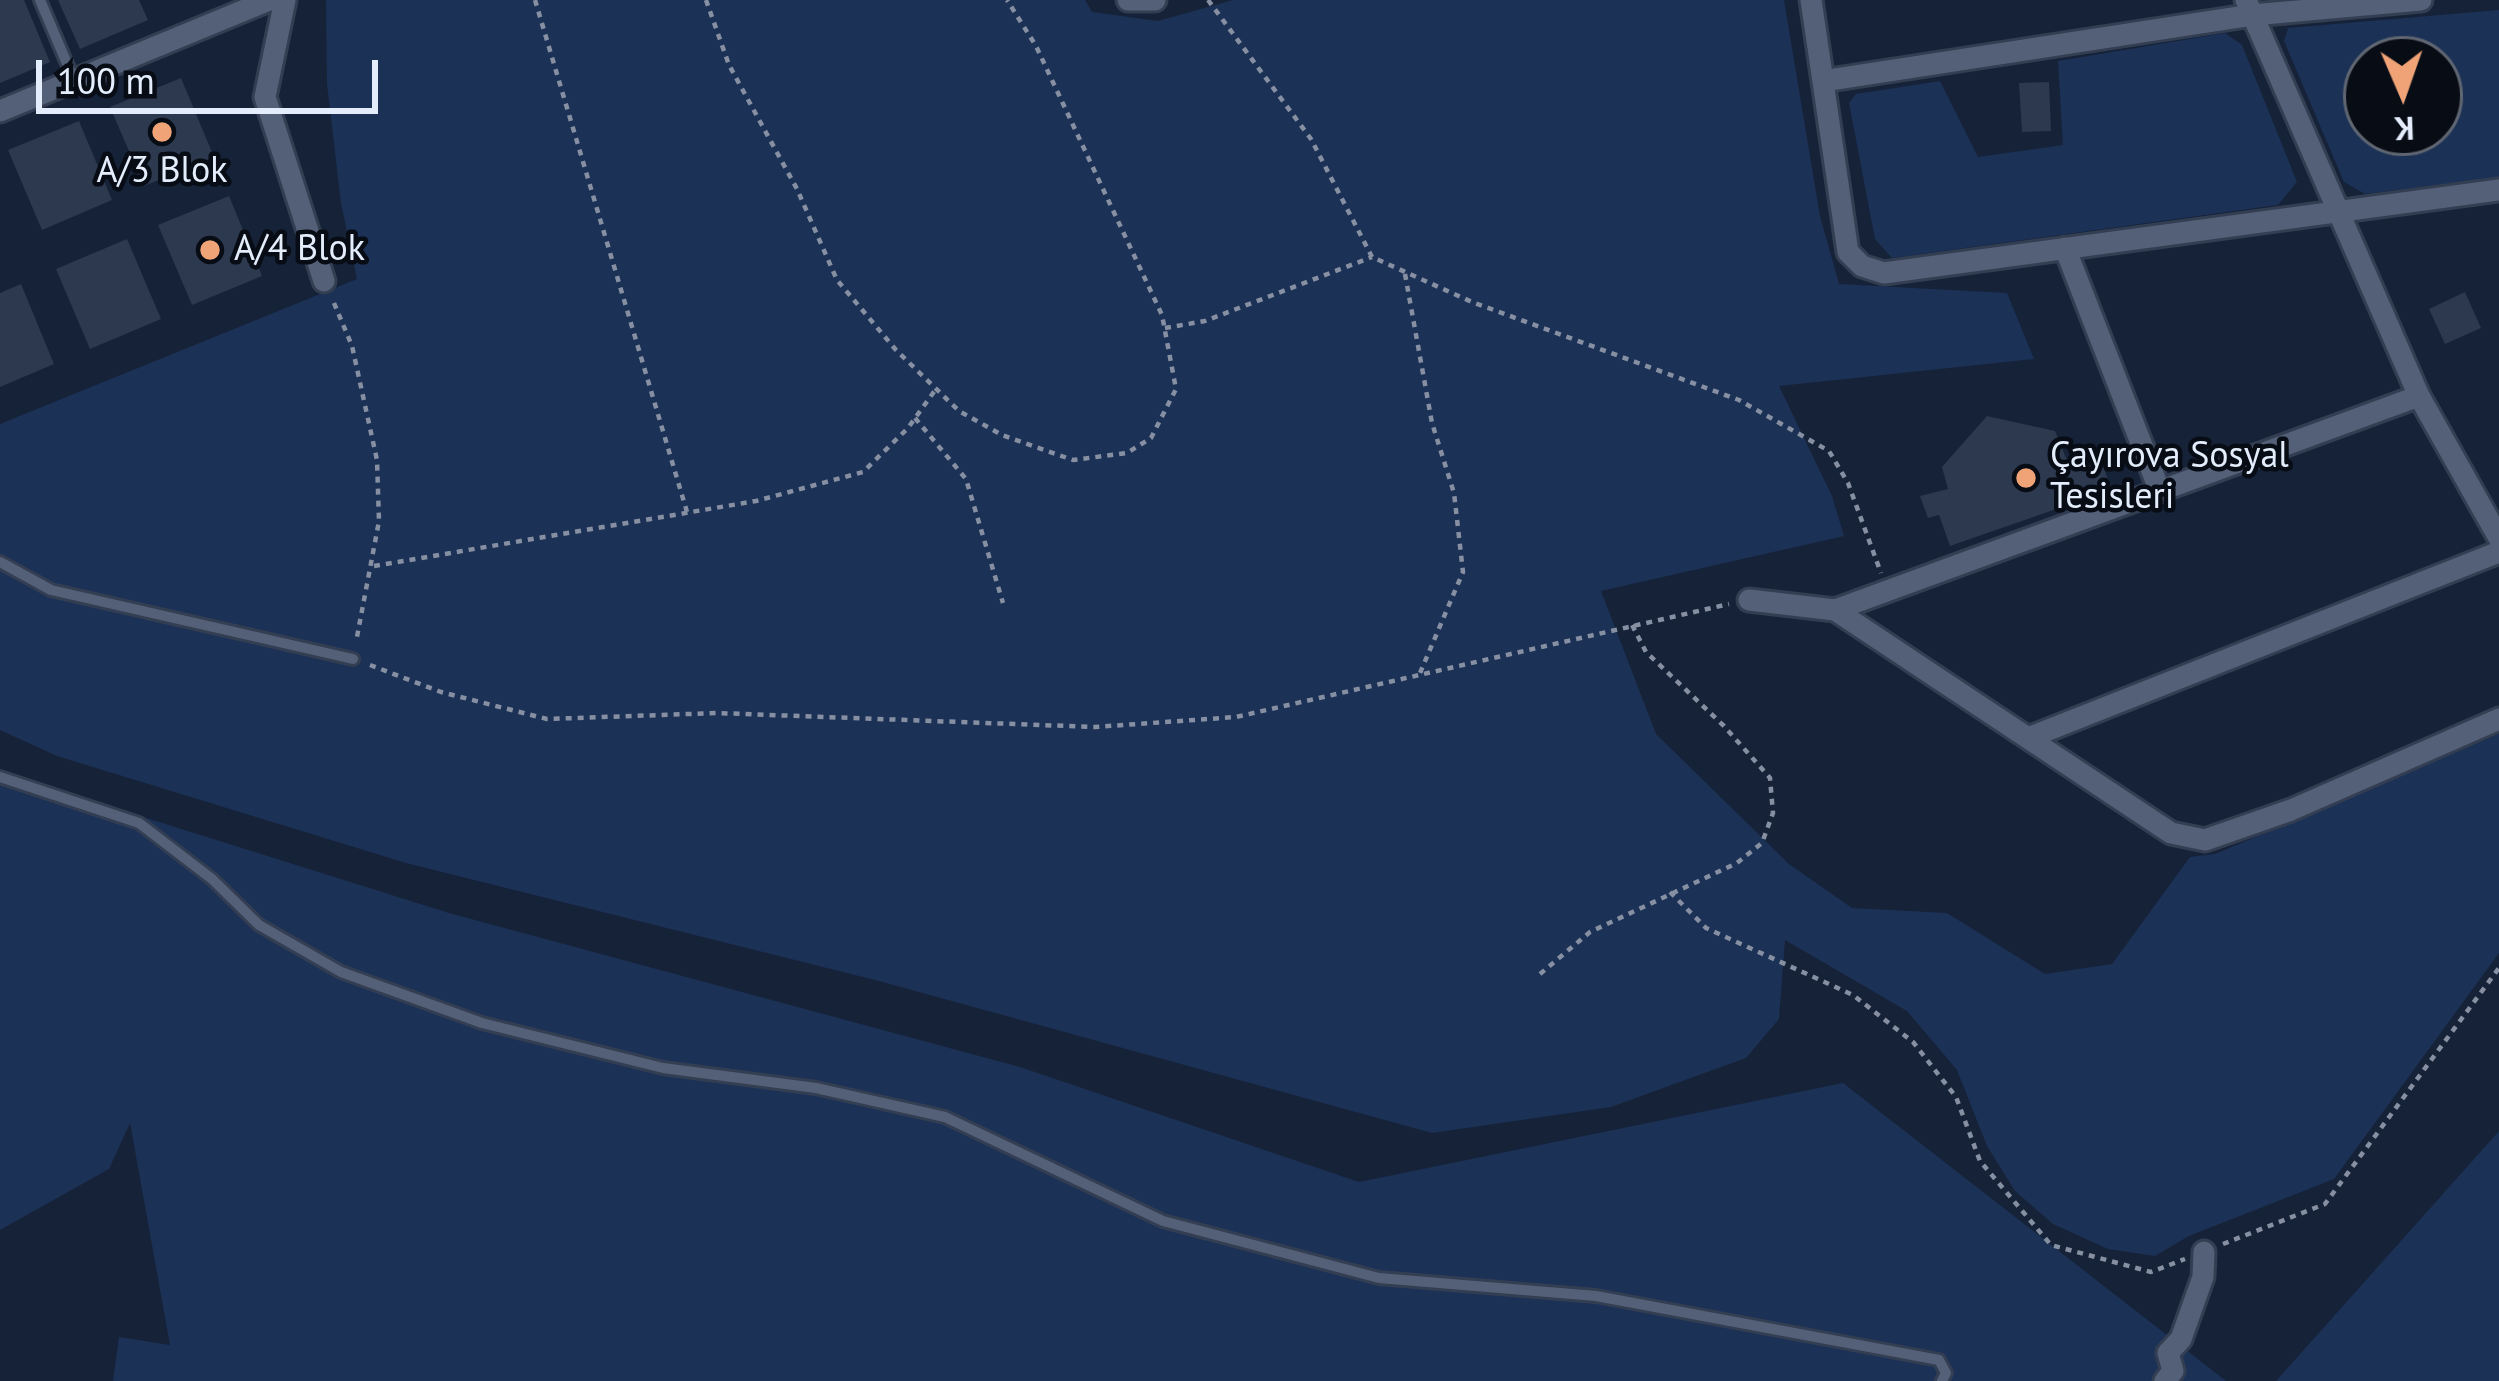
<!DOCTYPE html>
<meta charset="utf-8">
<style>
body{margin:0}
#map{position:relative;width:2499px;height:1381px;overflow:hidden;background:#162237;font-family:"PT Sans",sans-serif}
canvas{display:block}
.north{position:absolute;left:2343px;top:36px;width:120px;height:120px;box-sizing:border-box;background:#070c15;border:3px solid #5f6671;border-radius:50%;rotate:178deg;font-size:33px;font-weight:700;line-height:48px;text-align:center;color:#e4edfc}
.north::after{content:'';display:block;margin:auto;width:42px;height:54px;background:#efa376;clip-path:polygon(50% 0,100% 100%,50% 72%,0 100%)}
.scale{position:absolute;left:36px;top:60px;width:342px;height:54px;box-sizing:border-box;border:6px solid #e4edfc;border-top:0;padding-left:15px;font-size:36px;line-height:42px;white-space:nowrap;color:#e4edfc;-webkit-text-stroke:9px #070c15;paint-order:stroke}
</style>
<div id="map">
<canvas width="2499" height="1381"></canvas>
<div class="north">K</div>
<div class="scale">100 m</div>
</div>
<script>
const ctx = document.querySelector('canvas').getContext('2d');
ctx.lineJoin = 'round';
function fill(path, color) {
  ctx.fillStyle = color;
  ctx.fill(path, 'evenodd');
}
function shape(rows) {
  const path = new Path2D();
  for (const r of rows) {
    path.moveTo(r[0], r[1]);
    for (let i = 2; i < r.length; i += 2) path.lineTo(r[i], r[i + 1]);
  }
  return path;
}
function trace(path, color, width, dash) {
  ctx.strokeStyle = color;
  ctx.lineWidth = width;
  ctx.lineCap = dash ? 'butt' : 'round';
  ctx.setLineDash(dash || []);
  ctx.stroke(path);
}
function write(font, color, halo, rows, align = 'center') {
  ctx.font = font + ' "PT Sans",sans-serif';
  ctx.lineWidth = 9;
  ctx.setLineDash([]);
  ctx.textBaseline = 'middle';
  ctx.strokeStyle = halo;
  ctx.fillStyle = color;
  for (const [text, x, y, turn = 0] of rows) {
    ctx.save();
    ctx.translate(x, y);
    ctx.rotate((+turn || 0) * Math.PI / 180);
    ctx.textAlign = isNaN(turn) ? turn : align;
    if (halo) ctx.strokeText(text, 0, 0);
    ctx.fillText(text, 0, 0);
    ctx.restore();
  }
}
fill(shape([
 [326,0,1085,0,1092,12,1158,21,1233,0,1784,0,1820,216,1839,284,2007,293,2034,359,1779,386,1832,496,1844,536,1601,591,1656,734,1789,864,1852,908,1947,913,2045,974,2112,964,2190,857,2215,854,2499,734,2499,953,2334,1179,2189,1236,2155,1256,2108,1249,2053,1224,2015,1191,1987,1146,1957,1070,1907,1011,1785,940,1779,1019,1746,1058,1611,1107,1432,1133,879,981,406,863,57,756,0,730,0,424,357,279,341,203,327,84],
 [2499,10,2499,177,2365,194,2344,182,2284,41,2288,28],
 [2367,60,2439,60,2439,132,2367,132],
 [2225,33,2242,45,2297,182,2278,205,1892,258,1875,239,1849,103,1856,94,1940,81,1978,157,2063,145,2058,61],
 [0,772,449,913,1020,1067,1359,1182,1843,1083,2226,1381,113,1381,119,1337,170,1345,130,1123,109,1169,0,1230],
 [2499,1131,2499,1381,2276,1381]
]), '#1c3156');
fill(shape([
 [0,0,24,0,50,62,0,83],
 [58,0,139,0,148,20,80,49],
 [181,78,214,157,144,186,110,107],
 [2049,82,2051,131,2022,132,2019,83],
 [79,121,112,200,42,230,8,150],
 [229,196,262,276,192,305,158,225],
 [127,239,161,319,90,349,56,269],
 [21,284,54,364,0,387,0,293],
 [2465,292,2481,328,2445,344,2429,309],
 [1987,416,2055,431,2066,458,2099,452,2111,490,1950,546,1939,515,1928,518,1920,496,1948,489,1942,467]
]), '#2c394f');
const service = shape([
 [40,0,74,80],
 [0,562,51,590,353,659],
 [0,777,139,823,212,879,259,925,341,972,482,1023,663,1068,816,1088,945,1117,1163,1221,1379,1278,1596,1296,1939,1360,1946,1373,1942,1381]
]);
const minor = shape([
 [285,0,265,97,324,281],
 [1128,0,1155,0],
 [1811,0,1848,252,1862,266,1884,273,2499,190],
 [2246,0,2419,396,2499,538],
 [1823,81,2252,15,2421,0],
 [0,111,269,0],
 [2065,248,2159,489],
 [1749,600,1835,610,2419,396],
 [1835,610,2171,833,2205,840,2291,810,2499,719],
 [2028,738,2499,552],
 [2165,1381,2173,1371,2168,1353,2181,1339,2203,1277,2204,1252]
]);
trace(service, '#333e53', 16);
trace(minor, '#333e53', 27);
trace(shape([
 [535,0,687,512],
 [706,0,729,65,797,189,837,280,896,350,959,411,1002,435,1073,460,1127,453,1151,438,1176,389,1162,315,1036,46,1007,0],
 [1208,0,1311,139,1372,257,1472,302,1739,400,1829,451,1848,483,1881,573],
 [1405,274,1432,423,1454,493,1463,572,1420,673],
 [334,303,352,346,377,460,379,521,356,642],
 [1165,328,1205,321,1372,257],
 [915,418,966,479,1003,603],
 [374,566,756,501,863,472,908,428,936,389],
 [370,665,441,692,547,719,717,713,1095,727,1236,717,1729,604],
 [1670,892,1706,928,1853,995,1913,1042,1956,1097,1980,1161,2051,1245,2151,1272,2185,1259],
 [1540,974,1590,932,1737,863,1762,843,1773,813,1770,778,1724,726,1646,652,1631,623],
 [2223,1244,2325,1204,2499,968]
]), '#8690a2', 4.5, [6, 6]);
trace(service, '#536077', 10);
trace(minor, '#536077', 21);
for (const [x, y, r, color] of [
 [162,132,12,"#efa376"],
 [210,250,12,"#efa376"],
 [2026,478,12,"#efa376"]
]) {
  const dot = new Path2D();
  dot.arc(x, y, r, 0, 2 * Math.PI);
  ctx.fillStyle = color;
  ctx.fill(dot);
  trace(dot, '#070c15', 4.5);
}
write('36px', '#e4edfc', '#070c15', [
 ["A/3 Blok",162,172,"center"],
 ["A/4 Blok",234,250],
 ["Çayırova Sosyal",2050,457],
 ["Tesisleri",2050,498]
], 'left');
</script>
